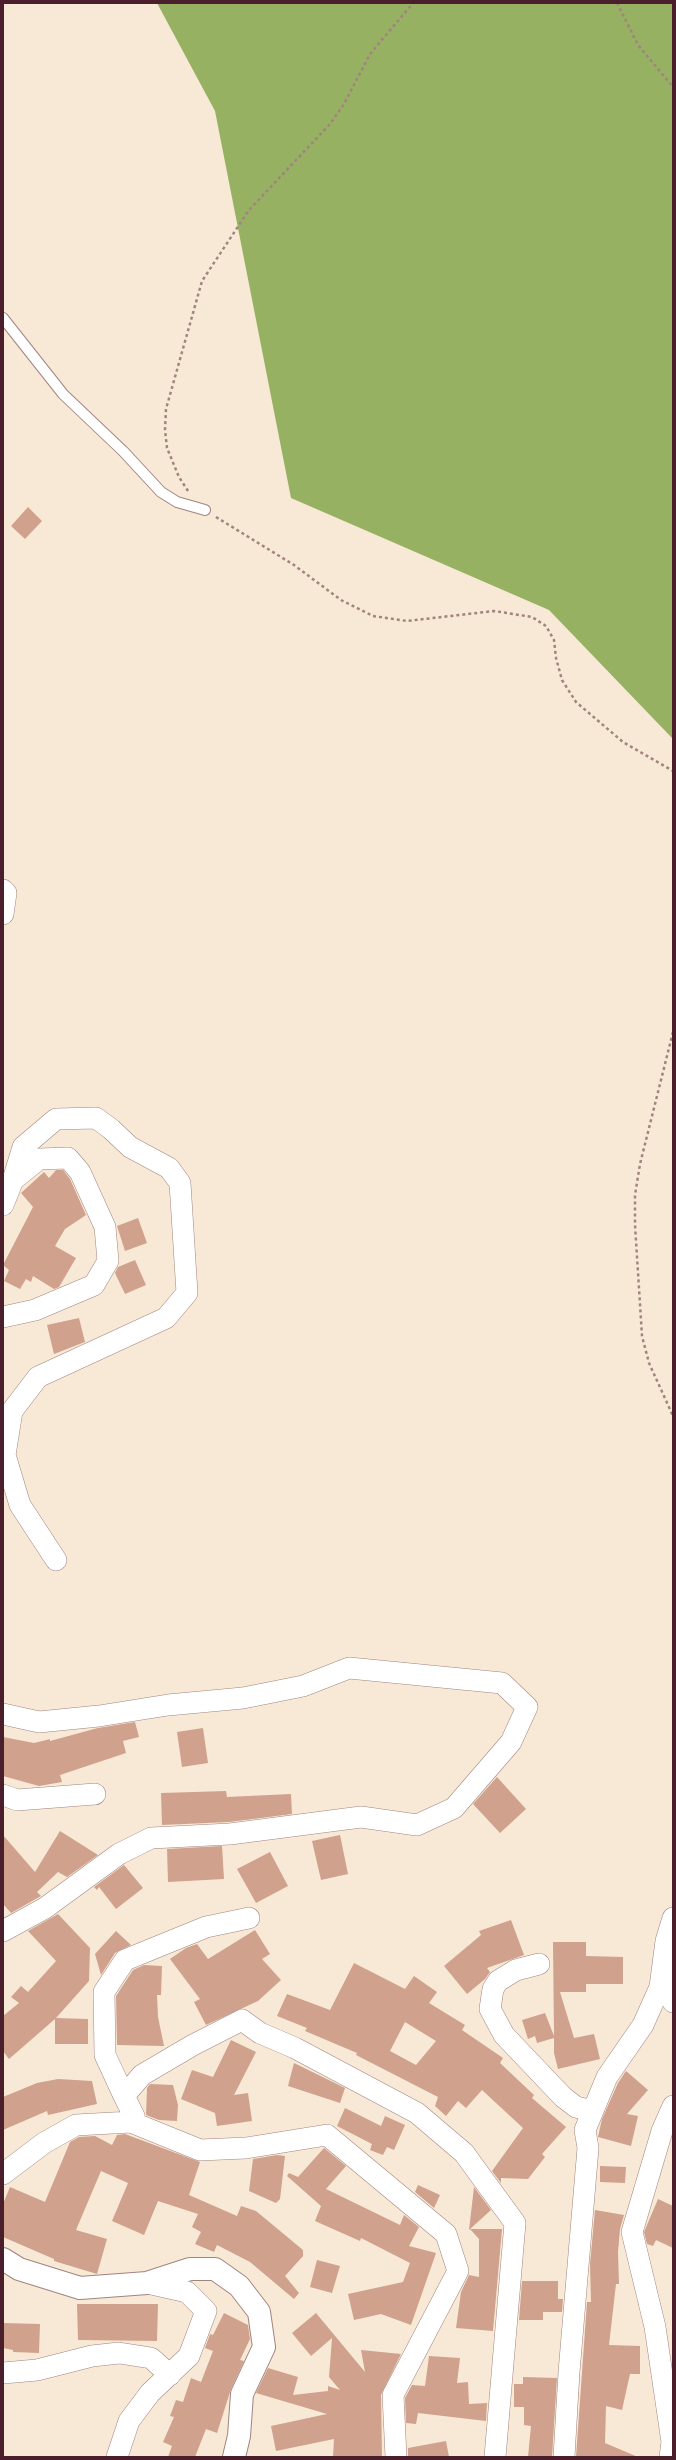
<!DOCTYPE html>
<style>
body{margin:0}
#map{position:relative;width:676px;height:2460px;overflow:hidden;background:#f8e9d6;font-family:Mali,sans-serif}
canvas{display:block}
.frame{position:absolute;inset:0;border:4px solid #4a1f2b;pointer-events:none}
</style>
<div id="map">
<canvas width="676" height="2460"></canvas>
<div class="frame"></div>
</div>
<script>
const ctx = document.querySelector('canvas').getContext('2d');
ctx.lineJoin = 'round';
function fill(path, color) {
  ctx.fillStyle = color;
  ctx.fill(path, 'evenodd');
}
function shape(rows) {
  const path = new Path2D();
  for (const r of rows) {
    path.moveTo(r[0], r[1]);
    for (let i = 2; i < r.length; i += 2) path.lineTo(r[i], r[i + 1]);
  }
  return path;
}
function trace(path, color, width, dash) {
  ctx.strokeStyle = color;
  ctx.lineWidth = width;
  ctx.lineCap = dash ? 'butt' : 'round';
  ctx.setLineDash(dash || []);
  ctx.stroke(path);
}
fill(shape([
 [157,3,673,3,673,739,549,610,291,498,215,111]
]), '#96b162');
fill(shape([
 [28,507,42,521,25,539,11,526],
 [56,1170,63,1170,70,1179,86,1215,65,1229,55,1246,76,1258,59,1287,54,1289,33,1276,31,1282,26,1279,20,1289,4,1281,9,1270,3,1265,33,1207,21,1193,44,1172,49,1178],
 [138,1218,147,1243,125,1251,117,1226],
 [135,1260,146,1285,125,1294,115,1273,118,1267],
 [79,1318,85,1342,54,1354,47,1325],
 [135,1722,139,1737,123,1741,126,1753,60,1775,62,1782,39,1786,3,1776,3,1737,34,1743,50,1739,50,1741,98,1728],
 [203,1728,208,1763,182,1767,177,1732],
 [497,1777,526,1809,500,1833,473,1804],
 [226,1791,227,1797,291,1794,292,1814,229,1822,162,1825,161,1793],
 [60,1831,98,1855,67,1877,58,1872,37,1892,41,1896,11,1913,3,1904,3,1835,35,1872],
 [340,1835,348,1874,321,1880,312,1841],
 [222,1846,224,1879,168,1882,167,1849],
 [270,1852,288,1886,256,1903,237,1869],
 [124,1865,143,1888,116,1909,99,1887,97,1890,94,1887],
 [58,1914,90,1948,89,1981,56,2018,88,2019,88,2044,55,2044,55,2019,9,2059,3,2051,3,2016,19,2003,11,1997,21,1986,28,1992,56,1961,28,1931],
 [511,1920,524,1955,487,1968,490,1972,485,1979,467,1994,444,1966,481,1935,479,1931],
 [255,1930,270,1954,262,1959,281,1980,258,2001,206,2025,194,2002,200,1999,170,1959,186,1948,197,1944,208,1959],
 [116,1931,131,1945,115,1953,101,1975,95,1954],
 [553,1942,586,1942,586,1956,623,1957,623,1984,586,1984,586,1992,560,1992,574,2038,594,2034,600,2059,558,2069,554,2053,554,2038,537,2043,535,2036,528,2039,522,2020,545,2013,554,2036],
 [354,1963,405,1989,414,1976,437,1992,429,2003,465,2025,462,2030,503,2058,500,2063,534,2095,532,2098,566,2127,542,2154,545,2157,528,2179,501,2178,501,2183,492,2171,523,2128,482,2090,466,2108,458,2101,446,2116,435,2106,438,2097,356,2055,357,2053,305,2031,307,2028,277,2016,287,1994,330,2010],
 [405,2022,436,2041,416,2065,390,2051],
 [144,1965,162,1966,161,1995,157,1995,158,2017,164,2046,117,2045,116,1996,133,1970],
 [231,2040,256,2052,234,2095,248,2093,252,2121,217,2126,215,2113,181,2099,192,2070,213,2077],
 [294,2063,345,2088,340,2103,288,2086],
 [626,2071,648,2090,627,2114,638,2116,631,2146,598,2137,602,2119,618,2083],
 [58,2079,92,2081,97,2104,48,2115,47,2111,3,2130,3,2097,37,2083],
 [150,2084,173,2085,178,2105,177,2121,159,2120,146,2115,147,2088],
 [345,2108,381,2126,385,2116,405,2125,394,2150,387,2147,383,2155,370,2150,372,2144,337,2126],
 [125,2134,200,2162,189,2195,237,2216,241,2206,256,2211,303,2250,303,2256,285,2276,299,2293,294,2299,250,2262,217,2245,214,2252,195,2244,201,2232,192,2227,198,2214,158,2201,144,2235,112,2221,128,2183,101,2171,76,2230,107,2239,97,2274,54,2261,54,2259,3,2237,3,2204,10,2187,45,2202,70,2142,79,2137,95,2136,112,2145,117,2135],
 [324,2148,346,2166,326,2189,400,2225,404,2215,419,2227,409,2246,436,2253,411,2325,381,2314,354,2320,348,2294,403,2282,410,2263,361,2238,360,2241,315,2221,321,2206,287,2176,289,2173,298,2177],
 [277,2155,285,2156,280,2199,276,2203,249,2191,253,2159],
 [600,2166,626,2167,625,2183,600,2182],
 [418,2185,440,2195,434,2208,415,2192],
 [474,2187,491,2210,469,2230],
 [658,2199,673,2206,673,2248,656,2240,653,2246,647,2244,644,2232],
 [595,2210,624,2215,620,2229,618,2252,619,2284,616,2284,609,2345,640,2346,640,2374,630,2374,622,2410,606,2406,605,2443,638,2457,576,2457,587,2302,591,2302,590,2264],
 [470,2229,502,2229,493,2331,456,2328,461,2292,469,2275,479,2277,479,2239],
 [317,2260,340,2266,332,2293,310,2287],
 [522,2281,558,2281,558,2299,563,2299,562,2312,543,2312,543,2320,519,2320],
 [77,2304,158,2304,157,2341,78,2340],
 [224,2313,248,2325,250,2339,240,2360,244,2361,231,2389,217,2433,206,2429,195,2457,168,2457,172,2446,163,2442,174,2417,170,2416,176,2400,183,2402,191,2378,201,2382,213,2351,205,2348,210,2334,213,2335],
 [316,2313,365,2372,361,2350,401,2354,381,2395,382,2457,333,2457,334,2439,276,2451,271,2426,327,2414,256,2393,268,2368,298,2377,293,2395,328,2391,328,2386,340,2390,329,2377,332,2338,311,2356,292,2333],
 [3,2323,40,2324,39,2353,13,2352,13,2350,3,2348],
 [429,2356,460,2358,457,2383,468,2382,469,2404,487,2403,486,2421,418,2413,416,2424,406,2423,405,2398,412,2385,425,2386],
 [523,2377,557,2378,552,2457,528,2457,531,2426,524,2425,524,2407,514,2407,514,2384,523,2384],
 [446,2441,449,2457,408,2457,408,2448]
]), '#d0a18d');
const lane = shape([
 [3,318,63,394,123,451,161,492,177,502,205,510]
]);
const street = shape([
 [3,890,6,893,3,914],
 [13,1180,23,1147,56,1119,96,1118,111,1129,130,1147,169,1168,180,1183,187,1293,166,1318,38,1377,12,1411,5,1455,20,1505,56,1560],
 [3,1205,13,1180,39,1159,68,1158,80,1172,105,1227,108,1261,94,1285,35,1310,3,1317],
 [3,1714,39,1722,99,1716,168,1705,243,1698,303,1686,349,1668,502,1683,527,1707,511,1742,454,1808,417,1825,361,1817,230,1834,151,1838,119,1854,45,1908,3,1931],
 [3,1795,17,1800,95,1794],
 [539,1964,516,1970,498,1981,493,1989,490,2009,504,2035,563,2097,576,2107,592,2111],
 [663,1975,673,2002],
 [124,2096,105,2055,104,1992,125,1960,206,1927,249,1918],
 [131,2122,134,2116,124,2096,142,2075,193,2045,242,2020,260,2033,295,2048,417,2113,464,2153,515,2223,495,2457],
 [3,2174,44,2143,76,2125,131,2122,200,2150,246,2148,327,2135,446,2234,458,2271,393,2395,396,2457],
 [3,2373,37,2370,92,2356,119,2353,151,2358,170,2375],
 [117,2457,129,2421,150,2393,189,2356,206,2311,187,2292,147,2283],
 [564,2457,569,2372,588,2148,585,2130,607,2077,643,2025,660,1987,666,1941,673,1918],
 [670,2457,672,2442,655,2327,632,2232,662,2131,673,2106]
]);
const secondary = shape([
 [3,2259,19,2269,80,2288,147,2283,190,2269,215,2269,239,2286,259,2312,264,2347,242,2394,239,2436,234,2457]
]);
trace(lane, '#a18480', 12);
trace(street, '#a18480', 22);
trace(secondary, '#a18480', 24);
trace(shape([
 [617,3,638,45,673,87],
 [188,491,179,477,167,448,165,430,166,409,202,281,249,210,330,124,344,104,370,54,413,3],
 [216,517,294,565,341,600,373,616,407,621,494,611,532,617,546,626,554,640,556,658,562,680,576,702,623,742,673,771],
 [673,1032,640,1164,635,1195,635,1225,642,1336,649,1363,673,1416]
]), '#a18480', 2.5, [3, 3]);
trace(lane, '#fff', 10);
trace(street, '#fff', 21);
trace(secondary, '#fff', 22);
</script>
